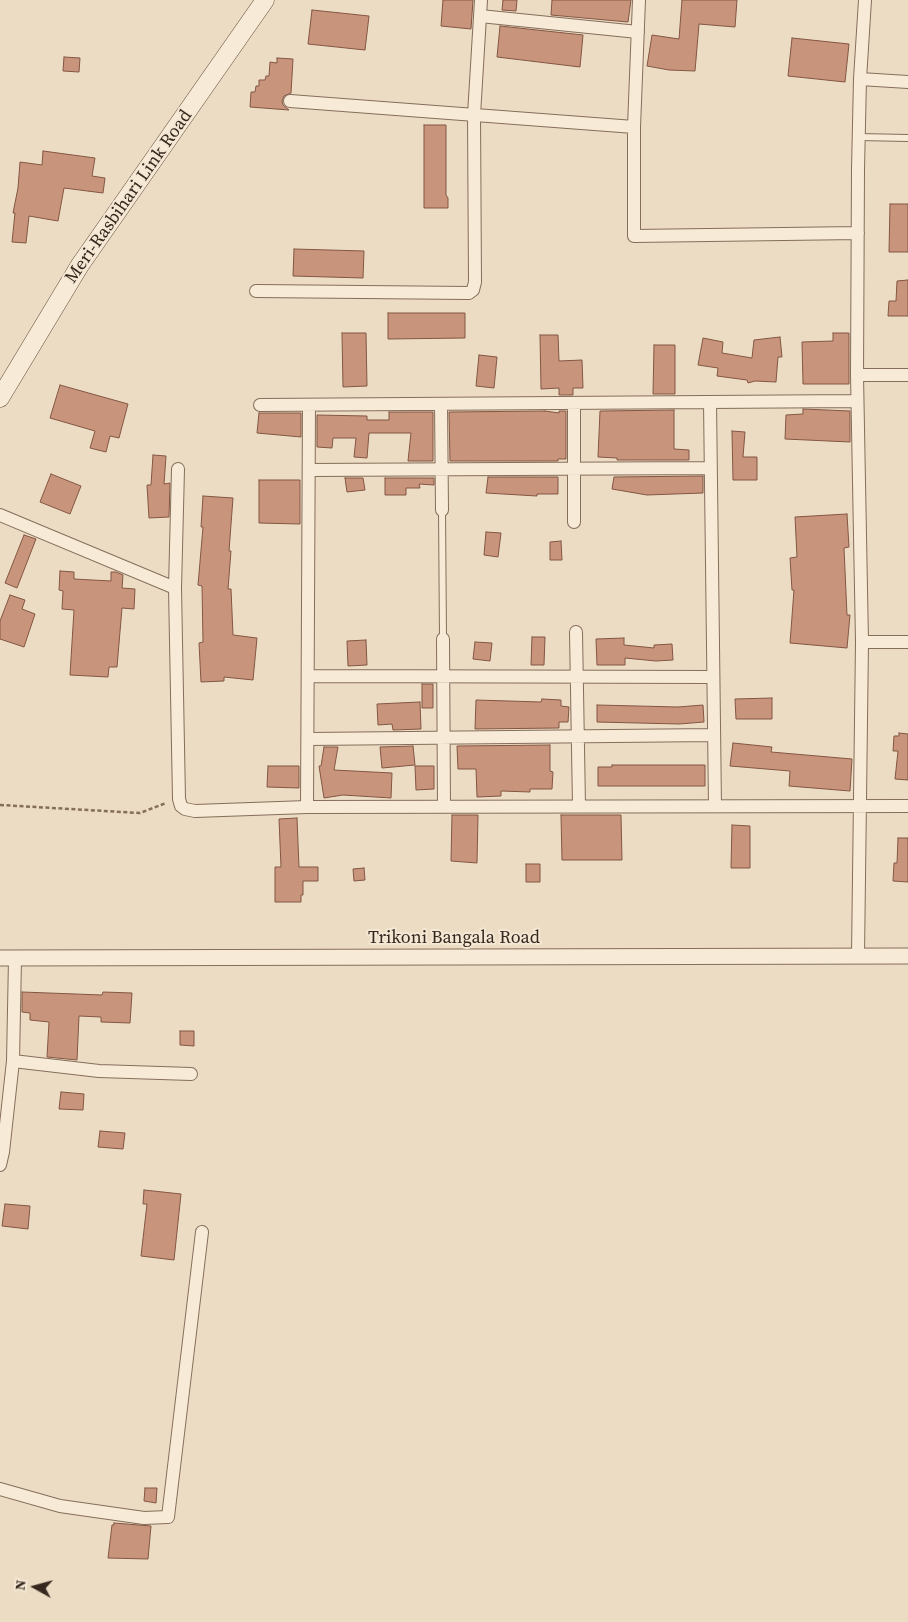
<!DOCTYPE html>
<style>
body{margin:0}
#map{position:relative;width:908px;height:1622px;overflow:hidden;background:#ecdcc4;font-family:"Source Serif 4",serif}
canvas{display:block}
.north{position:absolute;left:10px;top:1562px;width:50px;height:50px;-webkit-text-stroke:4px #f4e7d3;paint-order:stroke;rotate:277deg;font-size:14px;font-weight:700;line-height:20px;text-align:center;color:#36281f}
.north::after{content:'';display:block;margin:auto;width:18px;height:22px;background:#36281f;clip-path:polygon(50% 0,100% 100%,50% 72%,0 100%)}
</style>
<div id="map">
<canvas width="908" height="1622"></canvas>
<div class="north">N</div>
</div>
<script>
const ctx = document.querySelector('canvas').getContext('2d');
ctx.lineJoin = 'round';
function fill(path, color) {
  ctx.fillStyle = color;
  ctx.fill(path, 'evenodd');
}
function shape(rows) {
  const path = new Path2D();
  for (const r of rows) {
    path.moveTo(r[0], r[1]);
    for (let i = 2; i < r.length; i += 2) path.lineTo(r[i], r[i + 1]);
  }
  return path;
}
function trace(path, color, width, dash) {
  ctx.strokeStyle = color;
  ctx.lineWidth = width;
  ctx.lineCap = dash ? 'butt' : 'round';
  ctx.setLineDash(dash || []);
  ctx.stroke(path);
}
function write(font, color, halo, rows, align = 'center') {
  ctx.font = font + ' "Source Serif 4",serif';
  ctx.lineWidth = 4;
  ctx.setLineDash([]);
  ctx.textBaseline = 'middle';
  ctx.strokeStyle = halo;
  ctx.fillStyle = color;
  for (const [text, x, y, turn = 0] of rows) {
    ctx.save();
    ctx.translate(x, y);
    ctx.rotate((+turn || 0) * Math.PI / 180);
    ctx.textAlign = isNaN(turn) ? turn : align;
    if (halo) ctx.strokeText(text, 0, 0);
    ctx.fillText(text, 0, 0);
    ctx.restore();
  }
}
const building = shape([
 [443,0,473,0,471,29,441,26,443,0],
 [503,0,517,0,516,11,502,10,503,0],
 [552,0,631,0,628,22,551,15,552,0],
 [682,0,737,0,735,27,699,24,695,71,669,70,647,66,652,35,679,39,682,0],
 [312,10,369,16,365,50,308,44,312,10],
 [500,26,583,35,580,67,497,57,500,26],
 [792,38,849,44,845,82,788,76,792,38],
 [64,57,80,58,79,72,63,71,64,57],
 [277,58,293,59,291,93,284,96,282,101,283,105,289,110,250,107,251,92,255,92,256,86,259,86,259,80,265,80,266,76,269,76,270,62,277,63,277,58],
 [424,125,446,125,446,195,448,198,448,208,424,208,424,125],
 [43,151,95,158,92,176,105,178,103,193,64,188,58,221,29,216,26,243,12,242,15,213,13,213,18,188,20,162,42,165,43,151],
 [890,204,908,204,908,252,889,252,890,204],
 [294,249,364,251,363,278,293,276,294,249],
 [908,280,908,316,888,316,889,301,896,301,897,281,908,280],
 [388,313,465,313,465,338,388,339,388,313],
 [342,333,366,333,367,386,343,387,342,333],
 [833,333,849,333,849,384,803,384,802,342,833,341,833,333],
 [540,335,558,335,559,361,582,360,583,388,573,388,573,395,559,395,559,388,541,389,540,335],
 [780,337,782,357,778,357,776,382,755,381,748,383,747,380,717,376,718,368,698,365,703,338,723,342,722,353,752,358,754,340,780,337],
 [654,345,675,345,675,394,653,394,654,345],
 [479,355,497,357,494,388,476,386,479,355],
 [60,385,128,404,119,438,110,436,106,452,90,448,95,431,50,418,60,385],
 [803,409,850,411,850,442,785,439,786,415,803,414,803,409],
 [674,410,674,449,689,450,689,460,617,460,617,458,598,457,600,411,674,410],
 [545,411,559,413,559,411,566,411,566,459,558,459,558,461,450,461,449,412,545,411],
 [389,412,433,412,433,461,408,461,411,433,369,433,367,458,354,457,356,438,333,438,332,448,317,447,317,415,367,416,367,420,389,420,389,412],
 [259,413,301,413,301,437,257,433,259,413],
 [732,431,745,432,743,457,757,457,757,480,733,480,732,431],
 [153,455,166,456,164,484,170,483,169,517,149,518,147,485,151,485,153,455],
 [51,474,81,486,70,514,40,502,51,474],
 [703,476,703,493,647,495,612,489,614,477,703,476],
 [488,477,558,477,558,494,537,494,537,496,486,493,488,477],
 [345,478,363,478,365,490,347,492,345,478],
 [385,478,434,478,434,485,419,484,420,488,406,488,406,495,385,495,385,478],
 [259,480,300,480,300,524,259,523,259,480],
 [203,496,233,498,229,551,231,551,228,589,231,589,233,635,257,638,253,680,224,677,224,681,201,682,199,643,203,642,202,586,198,585,203,527,201,527,203,496],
 [847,514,849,547,844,548,847,615,850,615,847,648,790,643,794,590,792,590,790,558,797,557,795,517,847,514],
 [486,532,501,533,498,557,484,555,486,532],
 [24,535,36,539,17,588,5,583,24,535],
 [561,541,562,560,550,560,550,542,561,541],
 [60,571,74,572,74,579,111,581,111,572,116,572,123,575,122,588,135,589,134,609,122,608,117,667,109,667,108,677,70,675,74,610,62,609,63,591,59,590,60,571],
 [10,595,25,600,22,609,35,614,24,647,0,639,0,621,10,595],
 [532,637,545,637,544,665,531,665,532,637],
 [624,638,624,645,654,648,654,645,672,644,673,660,656,661,625,658,625,665,597,665,596,639,624,638],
 [366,640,367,665,348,666,347,641,366,640],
 [475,642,492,643,490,661,473,659,475,642],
 [422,684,433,684,433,708,422,708,422,684],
 [772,698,772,719,736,719,735,699,772,698],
 [542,699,561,700,561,706,569,707,568,722,559,722,559,728,475,729,476,700,541,702,542,699],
 [420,702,421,729,393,730,392,724,378,725,377,704,420,702],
 [597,705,678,707,703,705,704,722,679,724,597,722,597,705],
 [899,733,908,734,908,780,895,779,898,751,893,751,894,736,899,736,899,733],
 [733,743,772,747,771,752,852,759,850,791,789,786,790,771,730,766,733,743],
 [550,745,550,771,553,772,552,789,530,789,530,792,501,791,501,796,477,797,476,769,458,769,457,746,550,745],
 [413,746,415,765,382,768,380,747,413,746],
 [324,747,338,747,334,770,392,773,391,798,343,795,324,798,319,766,321,766,324,747],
 [612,765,705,765,705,786,598,786,598,767,612,767,612,765],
 [268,766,299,766,299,788,267,787,268,766],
 [415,766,434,766,434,789,416,790,415,766],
 [452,815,478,815,477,863,451,861,452,815],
 [561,815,621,815,622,860,562,860,561,815],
 [297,818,299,867,318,867,318,881,303,881,303,895,301,895,301,902,275,902,275,867,281,867,279,819,297,818],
 [732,825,750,826,750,868,731,868,732,825],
 [898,838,908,838,908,882,893,881,894,863,897,863,898,838],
 [526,864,540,864,540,882,526,882,526,864],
 [364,868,365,880,354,881,353,869,364,868],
 [22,992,102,995,103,992,132,993,130,1023,101,1022,101,1017,79,1016,77,1060,47,1057,49,1022,30,1020,30,1013,22,1012,22,992],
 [180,1031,194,1031,194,1046,180,1045,180,1031],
 [61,1092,84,1094,83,1110,59,1109,61,1092],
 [100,1131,125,1133,123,1149,98,1147,100,1131],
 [144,1190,181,1194,174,1260,141,1256,147,1204,143,1204,144,1190],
 [5,1204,30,1206,28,1229,2,1226,5,1204],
 [145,1488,157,1488,156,1503,144,1501,145,1488],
 [114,1523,151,1526,148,1559,108,1558,112,1525,114,1525,114,1523]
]);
fill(building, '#c8947c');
trace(building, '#835642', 1);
const service = shape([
 [859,137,908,138],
 [442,510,443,639]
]);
const minor = shape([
 [639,0,634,127,634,236,858,233],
 [480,16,638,32],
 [860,79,908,82],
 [290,101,634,127],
 [256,291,469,293,473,290,475,282,474,115,481,0],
 [857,375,908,375],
 [710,402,715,806],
 [574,403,574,522],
 [441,404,442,510],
 [260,405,857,401],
 [178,469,175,588,179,799,181,806,185,809,195,811,307,807,908,806],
 [309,470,711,468],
 [0,515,175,588],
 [576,632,579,806],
 [443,639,444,806],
 [862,642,908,642],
 [308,676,713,677],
 [308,739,714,735],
 [307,807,309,405],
 [858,955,862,642,857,375,858,169,860,79,865,0],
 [13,1061,99,1071,191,1074],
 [0,1165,3,1152,13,1061,15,959],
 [0,1489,60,1506,144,1518,168,1517,202,1232]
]);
const tertiary = shape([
 [0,958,908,956]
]);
const secondary = shape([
 [0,398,80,265,265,0]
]);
trace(service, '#856e5b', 8);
trace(minor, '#856e5b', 14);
trace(tertiary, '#856e5b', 17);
trace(secondary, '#674f3e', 19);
trace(shape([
 [0,805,140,813,166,803]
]), '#856e5b', 2.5, [4, 2.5]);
trace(service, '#f7ead7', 6);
trace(minor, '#f7ead7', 12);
trace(tertiary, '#f7ead7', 15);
trace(secondary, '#f7ead7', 18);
write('18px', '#36281f', '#f4e7d3', [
 ["Meri-Rasbihari Link Road",129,197,-55],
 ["Trikoni Bangala Road",454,938]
]);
</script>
